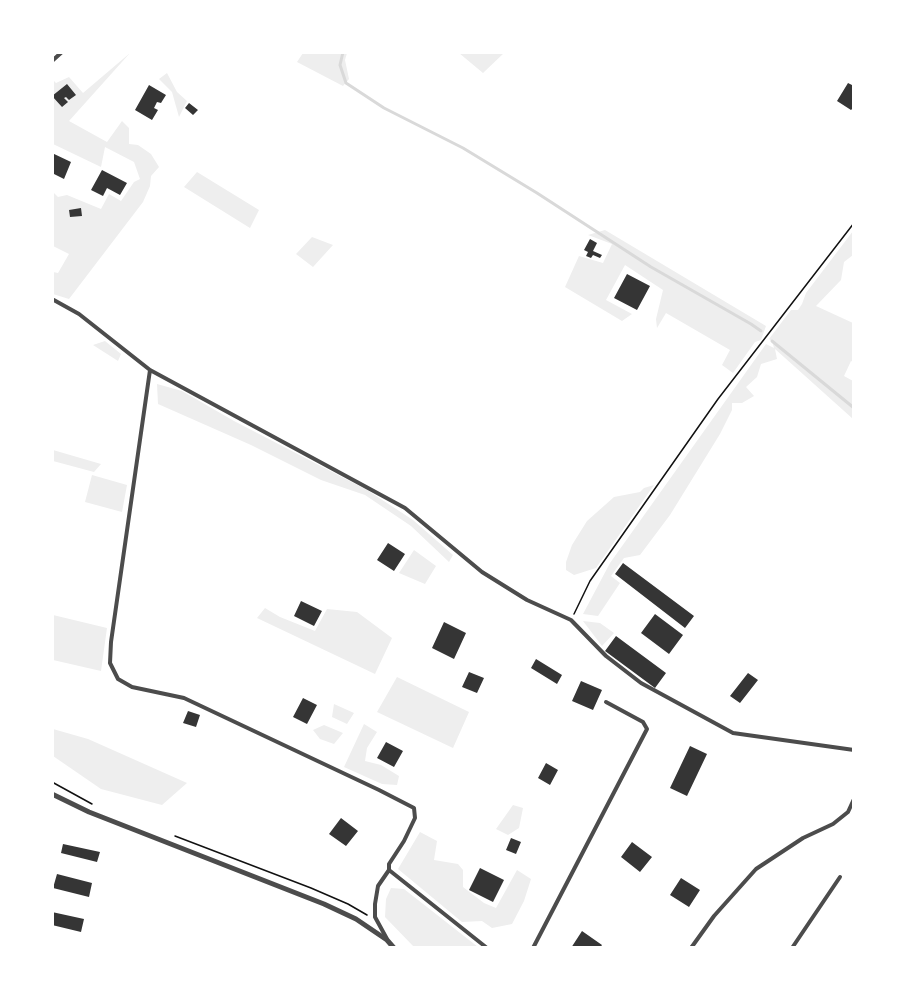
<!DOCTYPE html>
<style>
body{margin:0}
#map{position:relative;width:906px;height:1000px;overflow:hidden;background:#fff;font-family:"IBM Plex Sans",sans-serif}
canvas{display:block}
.frame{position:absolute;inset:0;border:54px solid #fff;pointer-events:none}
</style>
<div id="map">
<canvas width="906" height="1000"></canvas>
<div class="frame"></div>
</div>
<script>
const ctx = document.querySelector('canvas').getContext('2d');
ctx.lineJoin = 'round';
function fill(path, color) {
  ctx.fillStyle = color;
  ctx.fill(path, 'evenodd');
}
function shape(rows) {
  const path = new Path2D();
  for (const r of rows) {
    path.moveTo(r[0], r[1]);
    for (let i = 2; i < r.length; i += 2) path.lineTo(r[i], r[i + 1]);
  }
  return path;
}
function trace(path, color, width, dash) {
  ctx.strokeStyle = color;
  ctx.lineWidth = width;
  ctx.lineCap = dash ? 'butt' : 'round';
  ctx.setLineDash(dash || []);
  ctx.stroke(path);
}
fill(shape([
 [130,53,69,121,107,142,122,121,129,128,129,144,138,145,151,154,159,167,151,176,150,186,143,202,69,299,53,294,53,272,58,273,69,254,53,246,53,192,58,197,67,195,101,209,109,194,121,201,134,182,140,179,134,162,105,147,101,167,53,144,52,79,56,83,69,77,83,93],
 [303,53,347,53,345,60,349,79,343,86,297,62],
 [459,53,504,53,483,73],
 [167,73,177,92,187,101,179,117,172,92,159,79],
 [197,172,259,210,250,228,184,187],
 [605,230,766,326,761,340,755,342,733,373,722,365,730,350,666,313,657,328,656,319,663,290,625,265,606,300,632,314,622,321,565,287,579,256,603,263,612,244,588,235],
 [853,231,853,255,844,262,841,280,816,306,853,323,853,362,851,361,844,376,853,381,853,419,775,349,777,359,761,364,757,377,746,387,754,396,742,403,732,403,732,410,720,434,670,515,640,555,624,558,611,576,620,583,598,616,583,614,610,563,766,344,774,348,772,341,769,339,791,310,798,310,802,304,806,293],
 [312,237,333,245,313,267,296,254],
 [105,341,121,354,118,361,93,345],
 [157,384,182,391,234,421,367,490,413,520,453,555,449,562,411,526,365,495,321,480,251,445,158,404],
 [52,450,53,450,101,464,94,472,53,461],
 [92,475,127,485,122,512,85,502],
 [654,485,596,568,574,575,566,570,566,562,572,545,587,521,614,497,640,492,644,488],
 [414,550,436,566,425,584,399,573],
 [265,608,280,617,315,631,327,609,357,612,392,638,375,674,257,618],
 [53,615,107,628,101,671,53,660],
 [583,621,600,623,614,633,602,646],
 [397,677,469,712,453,748,377,712],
 [334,704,354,713,347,724,332,717],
 [364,724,377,732,367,748,365,761,381,765,399,776,397,785,382,784,344,767],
 [324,725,343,733,334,744,320,739,313,730],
 [53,729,88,739,187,783,162,805,101,789,53,756],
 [513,805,523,808,519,828,508,835,496,829],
 [420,832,437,841,434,860,458,864,463,870,463,887,484,903,496,908,517,870,531,879,524,901,512,924,492,928,482,921,462,922,398,869],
 [391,888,404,889,478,947,414,947,385,917,386,899]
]), '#eee');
trace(shape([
 [343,52,340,65,346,83,384,108,463,148,537,193,651,267,751,324,761,331],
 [772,341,854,408]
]), '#d9d9d9', 3);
fill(shape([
 [848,83,854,86,854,107,851,110,837,101],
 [67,84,76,95,69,100,66,97,64,98,68,102,62,107,52,96],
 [149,85,166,95,161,103,157,102,154,108,158,110,152,120,135,110],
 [189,103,198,110,193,115,185,108],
 [52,153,71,162,64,179,52,173],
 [102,170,127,183,120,195,107,188,103,196,91,190],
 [81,208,82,216,70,217,69,210],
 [590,239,597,243,593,251,602,255,600,258,593,255,591,258,586,256,588,252,584,250],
 [627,274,650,286,637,310,614,298],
 [388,543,405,554,394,571,377,560],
 [623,563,694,616,685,628,615,574],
 [301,601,322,611,314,626,294,616],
 [655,614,683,635,669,654,641,633],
 [444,622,466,633,454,659,432,648],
 [616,636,666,673,655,688,605,651],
 [536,659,562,675,557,684,531,668],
 [469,672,484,678,477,693,462,687],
 [748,673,758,680,740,703,730,696],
 [581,681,602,690,593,710,572,701],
 [303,698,317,705,307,724,293,717],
 [188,711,200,715,196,727,183,723],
 [386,742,403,751,394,767,377,758],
 [690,746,707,754,687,796,670,788],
 [546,763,558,770,550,785,538,778],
 [341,818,358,831,346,846,329,834],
 [511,838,521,842,516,854,506,850],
 [632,842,652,857,640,872,621,857],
 [63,844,100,852,97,862,61,853],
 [480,868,504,880,493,902,469,890],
 [57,874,92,883,89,897,53,888],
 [681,878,700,890,689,907,670,895],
 [52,912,84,919,81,932,52,925],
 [582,931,602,945,600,948,571,948]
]), '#353535');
trace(shape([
 [574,614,590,581,718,399,854,223],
 [52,782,92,804],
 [175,836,311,888,348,904,367,915]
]), '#111', 1.5);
trace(shape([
 [52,61,62,52],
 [52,299,79,314,150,370,111,642,110,663,118,679,132,687,184,698,379,790,414,808,415,818,404,841,389,864,389,870,487,948],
 [150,370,405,508,482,572,527,600,571,620,606,656,641,683,733,733,854,750],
 [387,939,375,917,375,904,378,886,389,870],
 [533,948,647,729,643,722,606,702],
 [691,948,714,916,756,869,803,838,833,824,848,812,854,799],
 [792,948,840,877]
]), '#4c4c4c', 4);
trace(shape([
 [52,794,89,812,324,904,356,919,387,940,394,948]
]), '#4c4c4c', 5);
</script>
